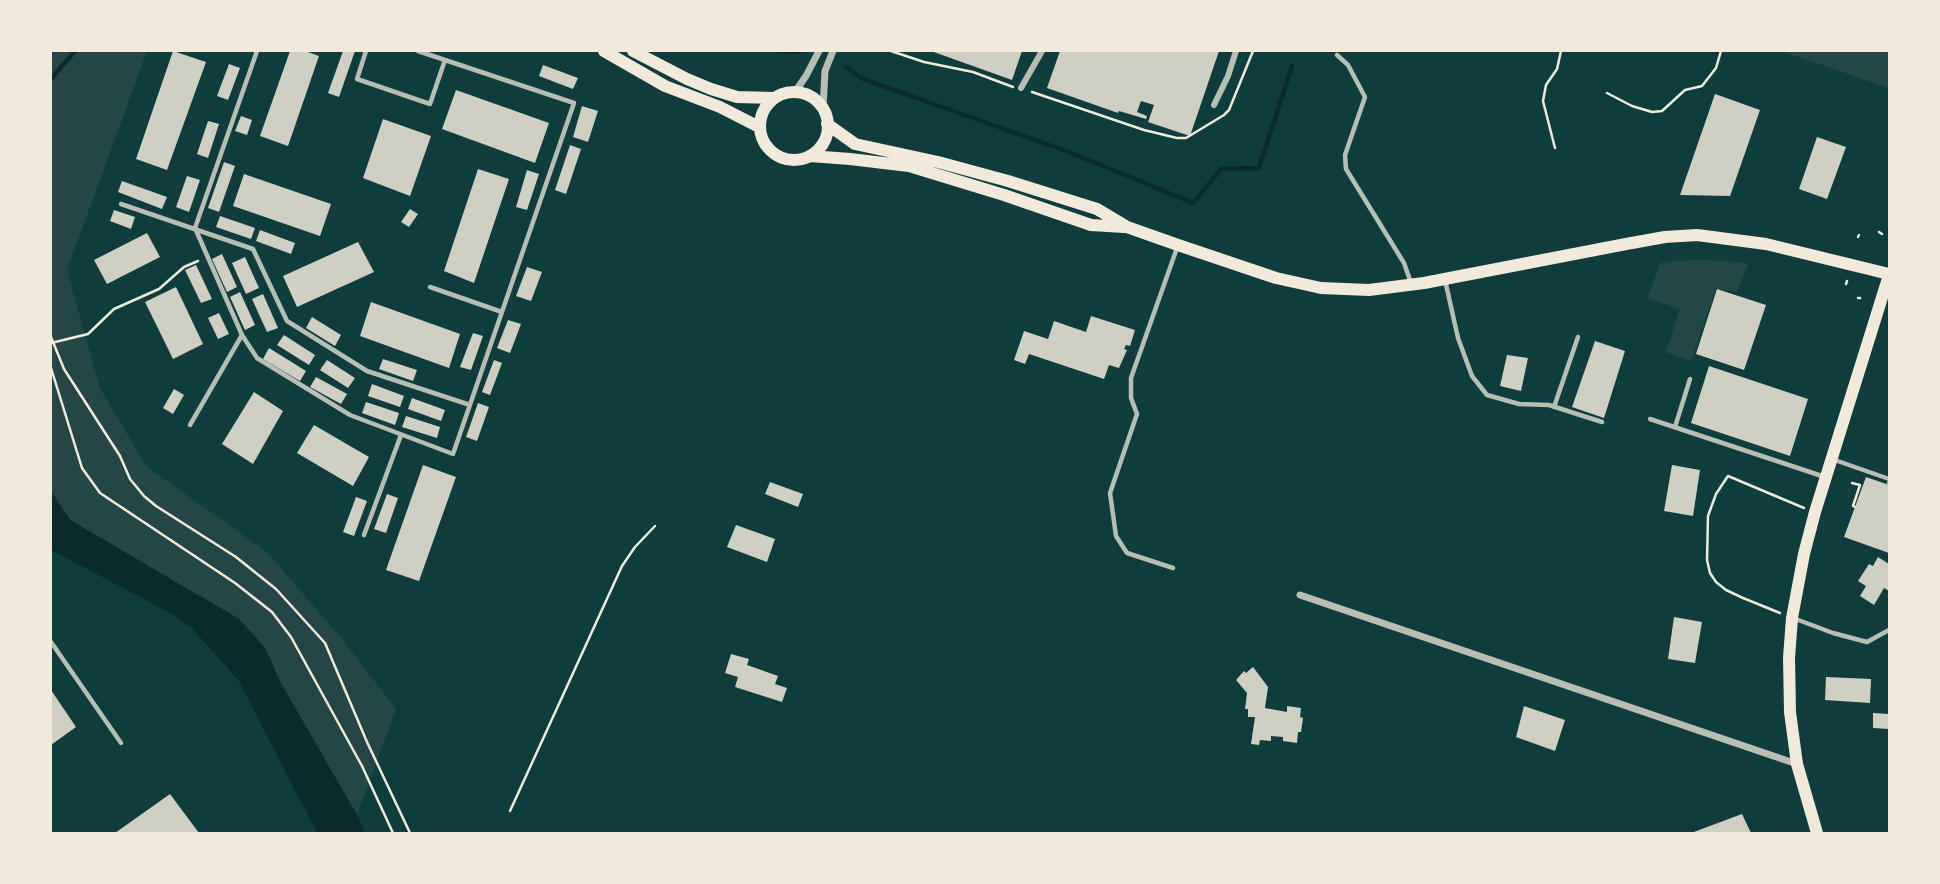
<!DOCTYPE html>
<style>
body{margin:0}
#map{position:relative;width:1940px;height:884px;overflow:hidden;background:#0f3d3e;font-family:Montserrat,sans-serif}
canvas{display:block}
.frame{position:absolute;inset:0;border:52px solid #f1e9da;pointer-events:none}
</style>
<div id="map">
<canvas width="1940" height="884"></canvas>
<div class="frame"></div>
</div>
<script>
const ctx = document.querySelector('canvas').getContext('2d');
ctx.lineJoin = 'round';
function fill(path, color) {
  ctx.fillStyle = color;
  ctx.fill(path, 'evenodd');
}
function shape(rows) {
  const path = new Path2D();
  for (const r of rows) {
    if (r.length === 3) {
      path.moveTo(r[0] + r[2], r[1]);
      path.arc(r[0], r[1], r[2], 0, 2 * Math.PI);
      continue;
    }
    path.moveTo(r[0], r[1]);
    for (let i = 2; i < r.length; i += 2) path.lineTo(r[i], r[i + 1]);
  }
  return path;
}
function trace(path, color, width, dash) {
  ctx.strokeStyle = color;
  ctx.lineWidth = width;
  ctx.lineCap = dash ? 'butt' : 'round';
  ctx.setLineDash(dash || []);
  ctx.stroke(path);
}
fill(shape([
 [51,51,147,51,67,270,100,388,146,466,267,552,343,640,396,709,357,815,280,681,265,648,239,619,70,520,51,491],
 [1781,51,1889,51,1889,88],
 [1705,260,1739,262,1748,264,1737,292,1716,289,1691,361,1666,352,1680,309,1648,298,1660,263,1672,261]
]), '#244646');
fill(shape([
 [51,491,70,520,239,619,265,648,280,682,357,815,365,833,317,833,239,681,191,627,167,611,51,550]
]), '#0a2a2b');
trace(shape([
 [779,51,800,52],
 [846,67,863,79,1069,152,1193,203,1221,169,1259,168,1292,66],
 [51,79,75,51]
]), '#0a2a2b', 4.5);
fill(shape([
 [173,51,206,62,167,170,136,159],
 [290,51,305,51,319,56,288,146,260,136],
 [343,51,355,51,339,97,328,93],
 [931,51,1022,51,1012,80],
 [1060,51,1219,51,1190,136,1148,122,1154,105,1141,101,1137,112,1147,116,1146,119,1119,111,1118,113,1047,88],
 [229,64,240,68,228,100,217,96],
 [543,65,578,78,573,89,539,76],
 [456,90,549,123,535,163,442,129],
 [1715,94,1760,110,1730,196,1680,195],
 [582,106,598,111,588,142,573,137],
 [241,116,252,120,247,135,235,131],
 [383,119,431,136,410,196,363,178],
 [208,121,219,124,208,158,197,154],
 [1817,137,1846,147,1827,199,1799,189],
 [570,145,581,149,566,194,555,190],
 [224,162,235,166,219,212,208,208],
 [478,169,509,179,474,283,444,271],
 [527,170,539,174,527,210,516,207],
 [244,174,331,204,320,236,233,206],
 [187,176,200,180,189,212,176,207],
 [122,181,167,197,162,209,118,192],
 [410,209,418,214,409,227,401,222],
 [114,210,135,217,131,229,110,221],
 [220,216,255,228,251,239,216,227],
 [260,230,295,243,291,254,256,241],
 [147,233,160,257,107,284,94,260],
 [358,242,374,272,297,307,283,276],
 [222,254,237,287,227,292,212,259],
 [245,257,259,288,246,294,232,263],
 [196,265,212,299,201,303,185,270],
 [527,267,542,272,531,301,516,296],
 [176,287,203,344,173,359,145,302],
 [1717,289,1766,305,1744,370,1696,354],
 [240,292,255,325,245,330,230,297],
 [263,294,278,328,267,332,252,299],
 [371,302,460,334,449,368,360,336],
 [219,313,229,334,218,339,208,318],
 [1091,316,1135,330,1130,346,1126,345,1124,349,1127,350,1119,368,1109,365,1104,379,1029,354,1025,364,1014,360,1024,331,1048,339,1054,321,1086,332],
 [312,317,341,335,335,346,306,328],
 [508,320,521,324,510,353,497,348],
 [473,333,483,336,471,370,460,367],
 [284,335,315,355,309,365,277,345],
 [1595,341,1625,351,1604,418,1572,407],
 [269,348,306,371,300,381,263,359],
 [1507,355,1528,358,1521,391,1500,386],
 [383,359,417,370,413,381,379,369],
 [327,360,355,378,348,388,320,370],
 [494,360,502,363,490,395,482,392],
 [1709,366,1808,399,1790,456,1691,423],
 [316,377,347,394,341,404,310,387],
 [372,384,404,396,400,407,368,396],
 [174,389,184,395,173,414,163,408],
 [254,392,283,411,253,464,222,444],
 [412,398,445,410,441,421,408,409],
 [366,402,399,413,395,425,362,413],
 [478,403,489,407,477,441,466,437],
 [406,416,440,427,437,438,402,427],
 [314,425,369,457,353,486,297,453],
 [423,465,456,477,419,581,386,570],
 [1672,465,1700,470,1693,516,1664,511],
 [1866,477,1889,485,1889,553,1844,537],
 [770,482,803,494,798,507,765,494],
 [387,494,398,498,386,533,374,529],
 [356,497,367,501,354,536,343,532],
 [736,525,775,539,767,562,727,547],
 [1878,557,1889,564,1889,591,1884,588,1874,605,1860,596,1866,586,1858,581,1869,564,1873,566],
 [1674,617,1702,622,1695,663,1668,659],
 [731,654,749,659,747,665,778,676,775,684,787,688,782,702,735,687,738,677,725,673],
 [1253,667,1268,687,1265,708,1287,712,1287,706,1301,708,1300,717,1303,718,1301,732,1298,732,1297,743,1283,741,1283,737,1271,736,1271,741,1260,740,1259,745,1251,744,1255,717,1248,717,1248,709,1245,709,1247,693,1236,680,1244,671,1246,673],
 [1826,677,1871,679,1870,703,1825,700],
 [51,690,76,727,51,745],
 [1524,706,1565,720,1555,751,1516,737],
 [1873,713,1889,714,1889,729,1873,728],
 [170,794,199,833,115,833],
 [1742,814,1751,833,1691,833]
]), '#cfcfc3');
trace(shape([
 [891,51,924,62,973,72,1013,87],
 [1032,92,1144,130,1177,138,1186,138,1224,115,1229,110,1253,51],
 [1607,93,1632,106,1652,112,1662,111,1685,90,1702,86,1716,68,1721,51],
 [1555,148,1543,101,1546,85,1557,69,1561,51],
 [1879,232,1882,234],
 [1858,237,1859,235],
 [1846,284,1847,281],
 [1858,298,1860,298],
 [51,337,64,369,120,456,130,479,144,496,156,506,236,557,276,589,325,643,367,742,410,833],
 [51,343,88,334,114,309,159,289,184,267,198,261],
 [51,368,82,468,100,493,235,583,272,612,291,637,362,766,393,833],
 [1852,483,1860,485,1853,506,1855,507],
 [1780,613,1743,598,1726,590,1716,582,1710,573,1707,560,1708,516,1716,494,1728,476,1804,508],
 [510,811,622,566,635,547,655,526]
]), '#f1e9da', 2.5);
trace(shape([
 [257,51,195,228,242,335,257,358,350,415,453,454,574,103,418,51],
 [366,51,357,79,430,104,445,60],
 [1337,55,1348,65,1365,97,1345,155,1346,169,1404,263,1411,283],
 [121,204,253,249,287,321,367,371,470,405],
 [1445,280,1458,338,1472,376,1487,395,1519,404,1549,405,1602,422],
 [430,287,502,312],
 [1554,407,1578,337],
 [1650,419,1825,477],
 [190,425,242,335],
 [1675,427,1690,379],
 [1832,459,1889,479],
 [1889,485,1889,483],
 [364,535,401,435],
 [1173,568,1127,553,1116,536,1110,493,1137,414,1131,398,1131,378,1177,248],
 [1793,618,1833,633,1867,642,1889,630],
 [51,642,121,743]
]), '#b8beb3', 4.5);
trace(shape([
 [1021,88,1042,51],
 [1214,105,1228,76,1236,51]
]), '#b8beb3', 6);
trace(shape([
 [795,92,806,76,819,51],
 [823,108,825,71,833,51],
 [1300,595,1797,764]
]), '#b8beb3', 7);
trace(shape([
 [604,51,665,86,720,107,759,127],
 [633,51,687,79,711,89,737,97,774,98],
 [794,126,34],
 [827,124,855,144,938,162,1008,181,1097,209,1127,227,1178,245,1276,278,1321,288,1369,290,1424,283,1626,244,1665,237,1697,235,1766,244,1889,274],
 [810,156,850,159,909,166,1004,195,1091,225,1124,227],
 [1817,833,1797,764,1790,712,1789,658,1792,618,1804,554,1815,512,1889,275]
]), '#f1e9da', 12);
</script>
